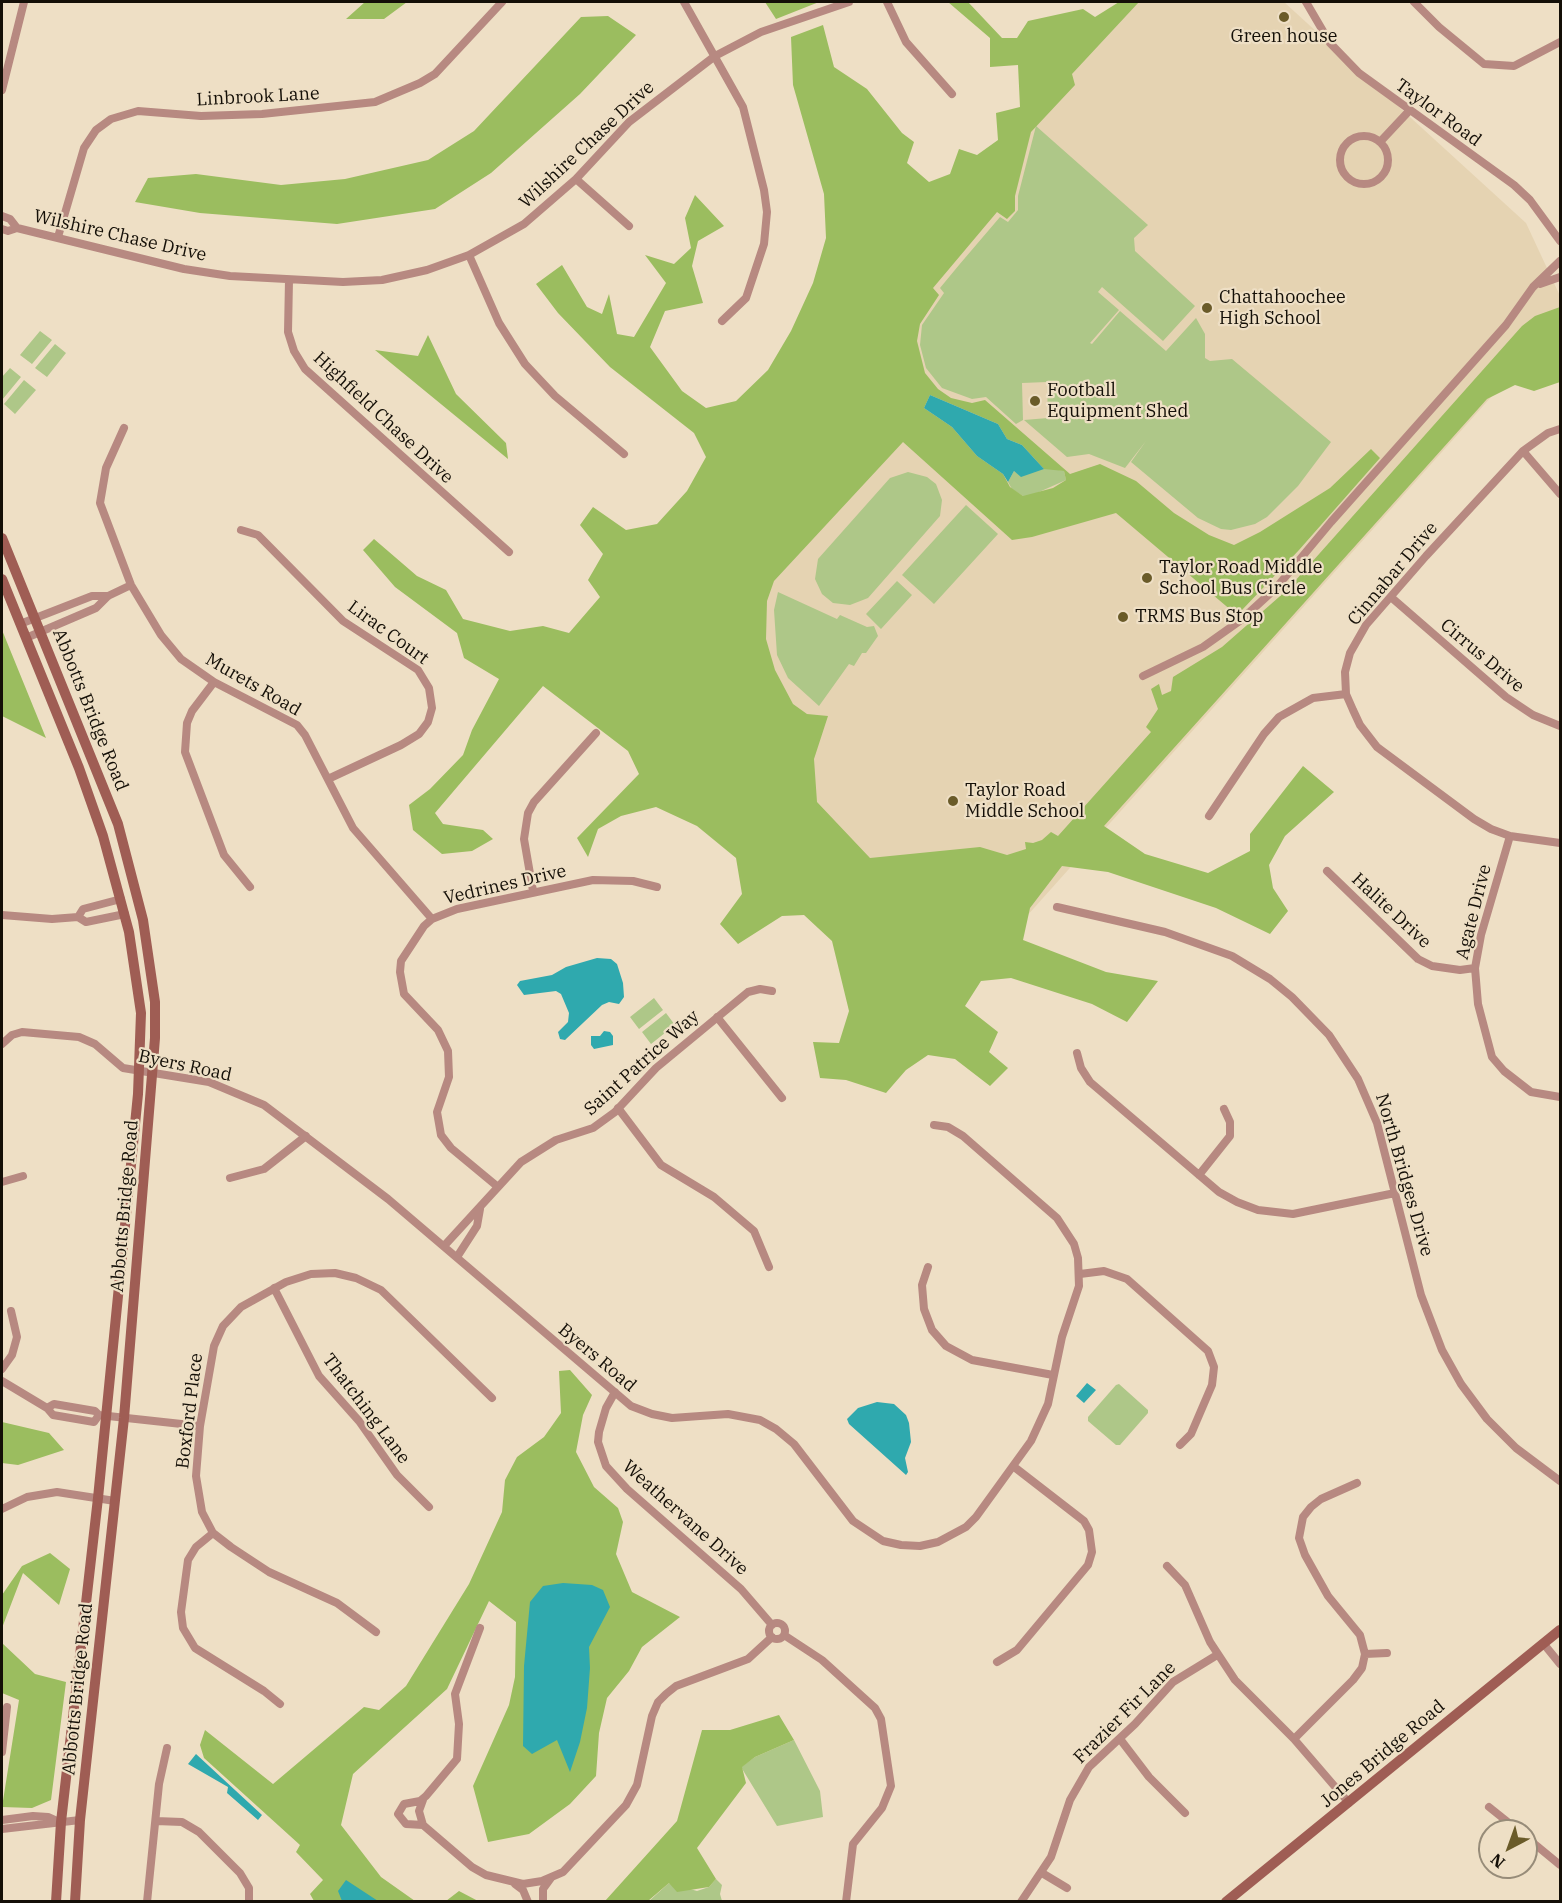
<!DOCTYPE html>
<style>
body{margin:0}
#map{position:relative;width:1562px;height:1903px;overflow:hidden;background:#eedfc5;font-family:"IBM Plex Serif",serif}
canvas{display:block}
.frame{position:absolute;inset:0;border:3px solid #140f07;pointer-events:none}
.north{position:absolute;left:1478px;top:1819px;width:60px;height:60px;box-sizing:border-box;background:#eedfc5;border:2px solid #978c79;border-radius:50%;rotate:221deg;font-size:16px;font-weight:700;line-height:24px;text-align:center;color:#140f07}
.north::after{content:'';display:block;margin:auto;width:21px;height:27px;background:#6a5b29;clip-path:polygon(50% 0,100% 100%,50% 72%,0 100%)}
</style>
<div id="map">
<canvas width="1562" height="1903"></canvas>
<div class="frame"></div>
<div class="north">N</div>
</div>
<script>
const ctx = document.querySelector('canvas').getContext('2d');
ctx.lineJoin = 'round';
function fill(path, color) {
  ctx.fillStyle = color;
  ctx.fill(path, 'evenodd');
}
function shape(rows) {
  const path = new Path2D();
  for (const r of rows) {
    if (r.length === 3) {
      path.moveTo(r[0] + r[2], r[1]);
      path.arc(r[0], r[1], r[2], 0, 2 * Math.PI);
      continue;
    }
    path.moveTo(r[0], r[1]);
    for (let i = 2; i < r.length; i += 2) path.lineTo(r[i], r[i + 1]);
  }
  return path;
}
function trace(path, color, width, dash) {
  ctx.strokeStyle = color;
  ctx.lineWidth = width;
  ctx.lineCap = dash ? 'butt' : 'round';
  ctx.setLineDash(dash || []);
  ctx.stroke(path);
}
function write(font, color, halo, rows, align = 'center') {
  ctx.font = font + ' "IBM Plex Serif",serif';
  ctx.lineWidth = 4.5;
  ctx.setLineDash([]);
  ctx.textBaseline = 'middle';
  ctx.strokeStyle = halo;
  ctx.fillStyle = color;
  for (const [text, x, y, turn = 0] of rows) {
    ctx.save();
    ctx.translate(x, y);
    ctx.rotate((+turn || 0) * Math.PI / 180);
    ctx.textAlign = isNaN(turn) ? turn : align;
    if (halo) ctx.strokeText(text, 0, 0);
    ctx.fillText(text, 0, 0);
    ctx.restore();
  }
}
fill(shape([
 [1127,2,1284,2,1526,223,1560,296,1560,320,975,974,578,629]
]), '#e5d3b2');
fill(shape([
 [1036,126,1148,225,1134,238,1135,251,1195,306,1163,341,1102,287,1098,292,1119,310,1090,343,1092,344,1120,311,1166,351,1196,318,1205,334,1205,358,1210,361,1232,359,1331,442,1298,486,1267,517,1255,524,1231,530,1221,529,1198,518,1131,462,1146,441,1125,468,1089,454,1067,457,1024,420,1048,418,1047,382,1022,383,1023,420,1016,424,986,397,972,399,942,388,926,368,920,345,922,325,944,293,940,288,959,265,1000,217,1008,222,1018,210,1018,196],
 [40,331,52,340,32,364,20,355],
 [55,344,66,353,47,377,35,368],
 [10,368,21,377,2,400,2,377],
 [24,380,36,390,15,414,4,404],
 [1048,468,1064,471,1066,480,1030,496,1023,496,1012,489,1008,482,1014,471,1021,476,1038,469],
 [908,472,927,477,936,484,942,500,940,516,868,598,850,605,833,603,822,594,815,579,818,559,890,478],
 [966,505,998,534,934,604,902,575],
 [897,581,912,595,881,629,866,614],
 [778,592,837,619,840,615,867,627,874,626,878,636,866,653,862,653,854,666,849,664,819,706,788,678,777,655,774,610],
 [654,998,663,1010,639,1029,630,1017],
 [666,1013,675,1025,651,1044,642,1032],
 [1119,1384,1148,1410,1148,1413,1120,1445,1116,1445,1088,1421,1088,1417,1116,1385],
 [794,1740,820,1791,823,1817,777,1826,741,1767,755,1757],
 [716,1879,722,1885,720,1894,722,1901,648,1902,669,1883,697,1891,709,1887]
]), '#aec788');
fill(shape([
 [365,2,407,2,384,19,346,19],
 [765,2,819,2,776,19],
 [948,2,968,2,1002,38,1017,38,1028,21,1083,9,1095,17,1119,2,1139,2,1072,74,1075,85,1031,132,1015,196,1015,211,1007,219,997,212,933,288,939,295,920,324,917,341,925,373,938,389,951,398,972,403,985,400,1070,474,1100,464,1136,481,1174,513,1209,535,1234,545,1260,532,1330,488,1371,449,1380,458,1299,550,1242,610,1232,611,1116,513,1032,537,1012,540,903,442,774,581,767,601,766,639,775,670,793,704,807,714,828,716,814,759,817,802,870,858,980,847,1007,855,1026,849,1025,842,1033,843,1042,840,1051,832,1058,836,1151,732,1146,727,1158,709,1151,689,1159,684,1162,695,1171,691,1173,677,1222,647,1287,590,1522,326,1535,316,1560,307,1560,382,1534,391,1515,385,1487,399,1104,826,1145,854,1208,873,1250,851,1250,834,1303,766,1334,792,1285,836,1269,865,1273,888,1288,911,1270,934,1216,908,1108,872,1062,866,1030,908,1023,940,1106,972,1158,981,1127,1022,1092,1004,1011,978,981,981,965,1006,998,1032,989,1052,1008,1068,990,1086,955,1059,928,1055,906,1070,886,1093,846,1080,820,1078,813,1042,839,1043,849,1011,832,941,804,915,782,916,738,944,720,924,742,894,736,858,697,826,656,807,621,816,598,829,588,857,577,838,639,774,628,751,543,686,435,813,443,824,483,830,493,839,472,851,442,854,413,830,409,805,430,789,463,755,472,730,499,679,464,658,457,633,395,587,363,550,374,539,417,576,446,590,463,619,510,631,543,626,569,633,600,597,588,580,603,554,580,525,593,507,626,530,657,524,687,491,706,457,694,433,610,367,558,313,536,284,562,265,587,307,602,314,609,294,617,334,634,337,666,283,645,255,674,264,691,248,685,218,695,195,724,226,698,241,692,266,703,303,665,311,650,347,682,391,706,408,736,401,768,370,791,331,813,283,826,238,824,194,793,85,791,37,823,25,834,67,867,89,902,133,914,142,907,163,929,182,950,174,959,149,977,155,998,140,996,113,1020,107,1018,65,990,67,990,38],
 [930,395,998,424,1007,439,1022,445,1044,469,1064,471,1066,480,1053,488,1023,496,1010,487,1003,474,977,456,952,427,924,408],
 [608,16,636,35,580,94,491,173,435,209,337,224,200,213,135,202,148,178,196,174,281,185,345,179,428,160,474,131,581,17],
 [428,335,456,394,506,443,508,459,375,350,418,356],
 [2,630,46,738,2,716],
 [570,1370,592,1395,583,1415,576,1452,594,1487,618,1508,623,1522,616,1554,632,1592,680,1617,642,1647,629,1671,607,1698,599,1733,596,1776,570,1804,529,1834,488,1842,473,1786,509,1705,515,1677,516,1622,489,1601,447,1689,353,1774,341,1825,381,1877,415,1901,314,1901,310,1894,323,1880,296,1852,300,1845,204,1758,200,1745,205,1730,273,1784,364,1707,379,1710,406,1686,469,1584,502,1512,505,1480,517,1457,544,1437,561,1413,559,1371],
 [2,1422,49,1433,64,1450,18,1465,2,1463],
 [50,1553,70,1569,59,1605,23,1573,2,1628,2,1595,22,1566],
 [2,1643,35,1674,66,1682,51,1800,32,1808,2,1807,19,1700,2,1693],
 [779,1715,794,1740,755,1757,742,1767,746,1783,697,1848,716,1879,709,1887,677,1892,669,1883,648,1901,605,1901,677,1821,702,1730,730,1730],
 [459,1891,478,1901,446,1901]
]), '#9bbd5f');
fill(shape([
 [930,395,998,424,1007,439,1022,445,1044,469,1021,477,1014,471,1008,482,1003,474,977,456,952,427,924,408],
 [597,958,611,959,617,964,623,983,624,997,619,1004,609,1002,602,1005,565,1040,560,1039,558,1032,568,1022,569,1013,561,994,556,991,524,995,517,985,520,981,552,975,566,967],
 [604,1031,610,1032,613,1036,613,1045,594,1049,591,1045,591,1036,600,1036],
 [1087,1383,1096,1390,1084,1403,1076,1396],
 [877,1402,894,1404,906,1415,909,1423,911,1442,905,1458,908,1472,906,1475,849,1424,847,1419,858,1408],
 [563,1583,592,1585,603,1590,610,1607,589,1647,590,1668,587,1708,580,1742,570,1772,557,1740,532,1754,523,1746,524,1666,530,1602,543,1586],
 [196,1754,262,1815,258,1820,227,1793,228,1787,188,1764],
 [346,1880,378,1901,342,1901,338,1891]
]), '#2fa9ae');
trace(shape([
 [684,2,743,107,764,190,767,212,764,244,746,298,722,321],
 [887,2,906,42,952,94],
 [1306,2,1330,43,1359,73,1514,185,1530,200,1560,241],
 [1414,2,1439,27,1484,64,1514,66,1560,42],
 [2,90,24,2],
 [1364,160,24],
 [1380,142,1409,111],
 [576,179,629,226],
 [2,216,10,219,17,228,184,269,230,276,343,282,382,280,427,270,469,255,524,224,576,179,629,122,715,56,761,32,849,2],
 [2,229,8,231,17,228],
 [58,237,84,148,96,130,111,119,138,111,201,116,262,114,375,102,420,83,435,74,502,2],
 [469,255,499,323,525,364,555,396,624,454],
 [289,280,288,332,294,351,305,369,509,552],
 [1540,284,1560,277],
 [124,428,106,468,100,503,131,585,161,635,181,659,214,682,297,725,305,735,353,828,432,919],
 [1560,429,1548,433,1523,451,1426,556,1366,625,1350,653,1345,672,1346,694,1353,710,1360,725,1377,747,1474,819,1491,829,1510,836,1560,843],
 [1523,451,1560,494],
 [241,530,258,535,343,621,418,670,429,688,432,708,428,722,419,734,401,745,328,779],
 [1392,598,1506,697,1533,715,1560,726],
 [20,624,92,596,108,596],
 [26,638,96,608,108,596,131,585],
 [1143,676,1203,647,1241,620,1276,588,1331,522,1506,325,1533,287,1560,261],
 [214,682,192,711,187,723,185,752,224,855,250,887],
 [1209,816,1264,734,1279,717,1313,698,1346,694],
 [1510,836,1481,935,1475,968,1478,1004,1492,1057,1504,1071,1531,1092,1560,1097],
 [1327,871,1418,959,1432,966,1460,970,1475,968],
 [533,891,524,839,528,813,534,802,596,733],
 [1057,907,1165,932,1232,956,1270,979,1292,997,1329,1035,1358,1079,1377,1123,1421,1295,1442,1350,1461,1384,1487,1419,1516,1448,1560,1481],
 [2,915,52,919,78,917,86,922,125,914],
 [78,917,83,909,121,899],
 [717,1017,782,1098],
 [2,1044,12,1035,22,1032,79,1037,95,1044,123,1068,209,1082,264,1105,388,1199,631,1406,652,1414,672,1418,728,1414,760,1420,776,1429,794,1444,853,1521,883,1541,901,1545,920,1546,938,1542,966,1527,976,1517,1031,1441,1048,1404,1062,1337,1079,1286,1078,1258,1074,1244,1057,1218,963,1136,948,1127,934,1125],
 [1077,1053,1081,1068,1090,1082,1219,1192,1237,1202,1258,1210,1293,1214,1395,1193],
 [618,1108,661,1165,714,1197,754,1231,769,1267],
 [1199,1175,1230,1136,1230,1122,1224,1109],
 [230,1178,264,1169,306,1136],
 [2,1182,23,1176],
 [498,1187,451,1148,441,1135,437,1112,449,1077,448,1051,438,1030,404,994,400,972,401,961,424,926,432,919,457,909,593,880,633,881,657,887],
 [444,1246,521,1162,556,1140,593,1128,615,1112,656,1068,748,992,760,989,772,991],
 [457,1257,477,1226,480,1209],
 [928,1267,922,1285,924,1309,932,1330,946,1346,972,1360,1053,1375],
 [1080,1274,1104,1271,1127,1279,1208,1351,1214,1367,1212,1385,1191,1434,1180,1445],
 [274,1288,319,1376,359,1421,397,1475,429,1507],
 [2,1369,12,1355,17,1337,11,1311],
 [2,1381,47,1408,53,1415,94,1422,99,1415],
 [615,1392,606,1408,599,1432,598,1442,606,1466,627,1489,741,1589,772,1625],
 [47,1408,54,1404,95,1411,99,1415,200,1426],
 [2,1509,27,1497,57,1492,115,1501],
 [213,1533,196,1547,188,1560,181,1612,183,1628,195,1648,264,1691,280,1704],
 [1167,1566,1185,1585,1210,1642,1235,1680,1294,1739,1349,1803],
 [777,1631,8],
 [480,1628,455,1694,459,1724,457,1759,426,1796,420,1801,404,1804,398,1814,406,1824,423,1825,472,1867,486,1875,523,1884,542,1881,563,1872,626,1805,637,1785,652,1716,658,1702,666,1694,676,1686,748,1659,772,1637],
 [376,1632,337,1603,269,1572,231,1547,213,1533,202,1512,196,1476,200,1426,214,1346,223,1326,241,1307,286,1282,311,1274,335,1273,356,1278,381,1290,492,1398],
 [784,1635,822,1660,875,1708,881,1719,891,1786,882,1808,853,1844,846,1902],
 [1543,1643,1560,1664],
 [1365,1654,1387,1653],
 [997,1662,1017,1650,1088,1565,1092,1552,1089,1530,1084,1521,1013,1466],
 [1120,1739,1149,1777,1185,1813],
 [1294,1739,1353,1680,1362,1668,1365,1654,1360,1635,1328,1596,1305,1555,1299,1538,1303,1517,1311,1507,1321,1499,1357,1483],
 [2,1752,7,1707],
 [1489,1807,1519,1831],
 [2,1820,33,1816,48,1817,59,1822],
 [156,1821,182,1822,199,1832,240,1873,249,1888,249,1901],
 [423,1825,419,1811,423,1800],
 [2,1829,80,1820],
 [1526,1837,1560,1865],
 [1042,1873,1067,1888],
 [515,1884,523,1890,528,1902],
 [147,1902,159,1784,167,1748],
 [543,1902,543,1889,551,1878],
 [1021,1902,1051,1857,1070,1800,1089,1767,1135,1724,1173,1682,1217,1655]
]), '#b78981', 8);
trace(shape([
 [2,538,118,824,143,920,155,1002,155,1038,124,1418,80,1820,75,1902],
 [2,579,79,768,103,836,129,932,141,1013,138,1094,98,1498,61,1822,56,1902],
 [1226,1902,1560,1630]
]), '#9f5d54', 10);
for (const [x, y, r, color] of [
 [1284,17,6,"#6a5b29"],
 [1207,308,6,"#6a5b29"],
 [1035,401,6,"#6a5b29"],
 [1147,578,6,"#6a5b29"],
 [1123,617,6,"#6a5b29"],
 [953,801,6,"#6a5b29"]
]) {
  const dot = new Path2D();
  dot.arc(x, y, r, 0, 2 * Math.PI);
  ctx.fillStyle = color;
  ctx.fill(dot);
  trace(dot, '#eedfc5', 2);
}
write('18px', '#140f07', '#eedfc5', [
 ["Green house",1284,37,"center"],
 ["Chattahoochee",1219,298],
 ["High School",1219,319],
 ["Football",1047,391],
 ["Equipment Shed",1047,412],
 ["Taylor Road Middle",1159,568],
 ["School Bus Circle",1159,589],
 ["TRMS Bus Stop",1135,617],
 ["Taylor Road",965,791],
 ["Middle School",965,812]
], 'left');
write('18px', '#140f07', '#eedfc5', [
 ["Linbrook Lane",258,97,-3],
 ["Taylor Road",1438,113,36],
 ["Wilshire Chase Drive",587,145,-43],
 ["Wilshire Chase Drive",120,236,13],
 ["Highfield Chase Drive",383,418,43],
 ["Cinnabar Drive",1393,574,-50],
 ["Lirac Court",388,633,36],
 ["Cirrus Drive",1482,656,40],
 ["Murets Road",253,685,30],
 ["Abbotts Bridge Road",90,710,68],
 ["Vedrines Drive",505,885,-13],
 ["Halite Drive",1391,911,43],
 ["Agate Drive",1474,912,-76],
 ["Saint Patrice Way",642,1063,-42],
 ["Byers Road",185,1066,12],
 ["North Bridges Drive",1404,1175,74],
 ["Abbotts Bridge Road",125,1206,-85],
 ["Byers Road",597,1358,40],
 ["Thatching Lane",366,1409,53],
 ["Boxford Place",190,1411,-83],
 ["Weathervane Drive",685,1518,42],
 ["Abbotts Bridge Road",78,1689,-84],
 ["Frazier Fir Lane",1125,1713,-45],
 ["Jones Bridge Road",1383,1754,-40]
]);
</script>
